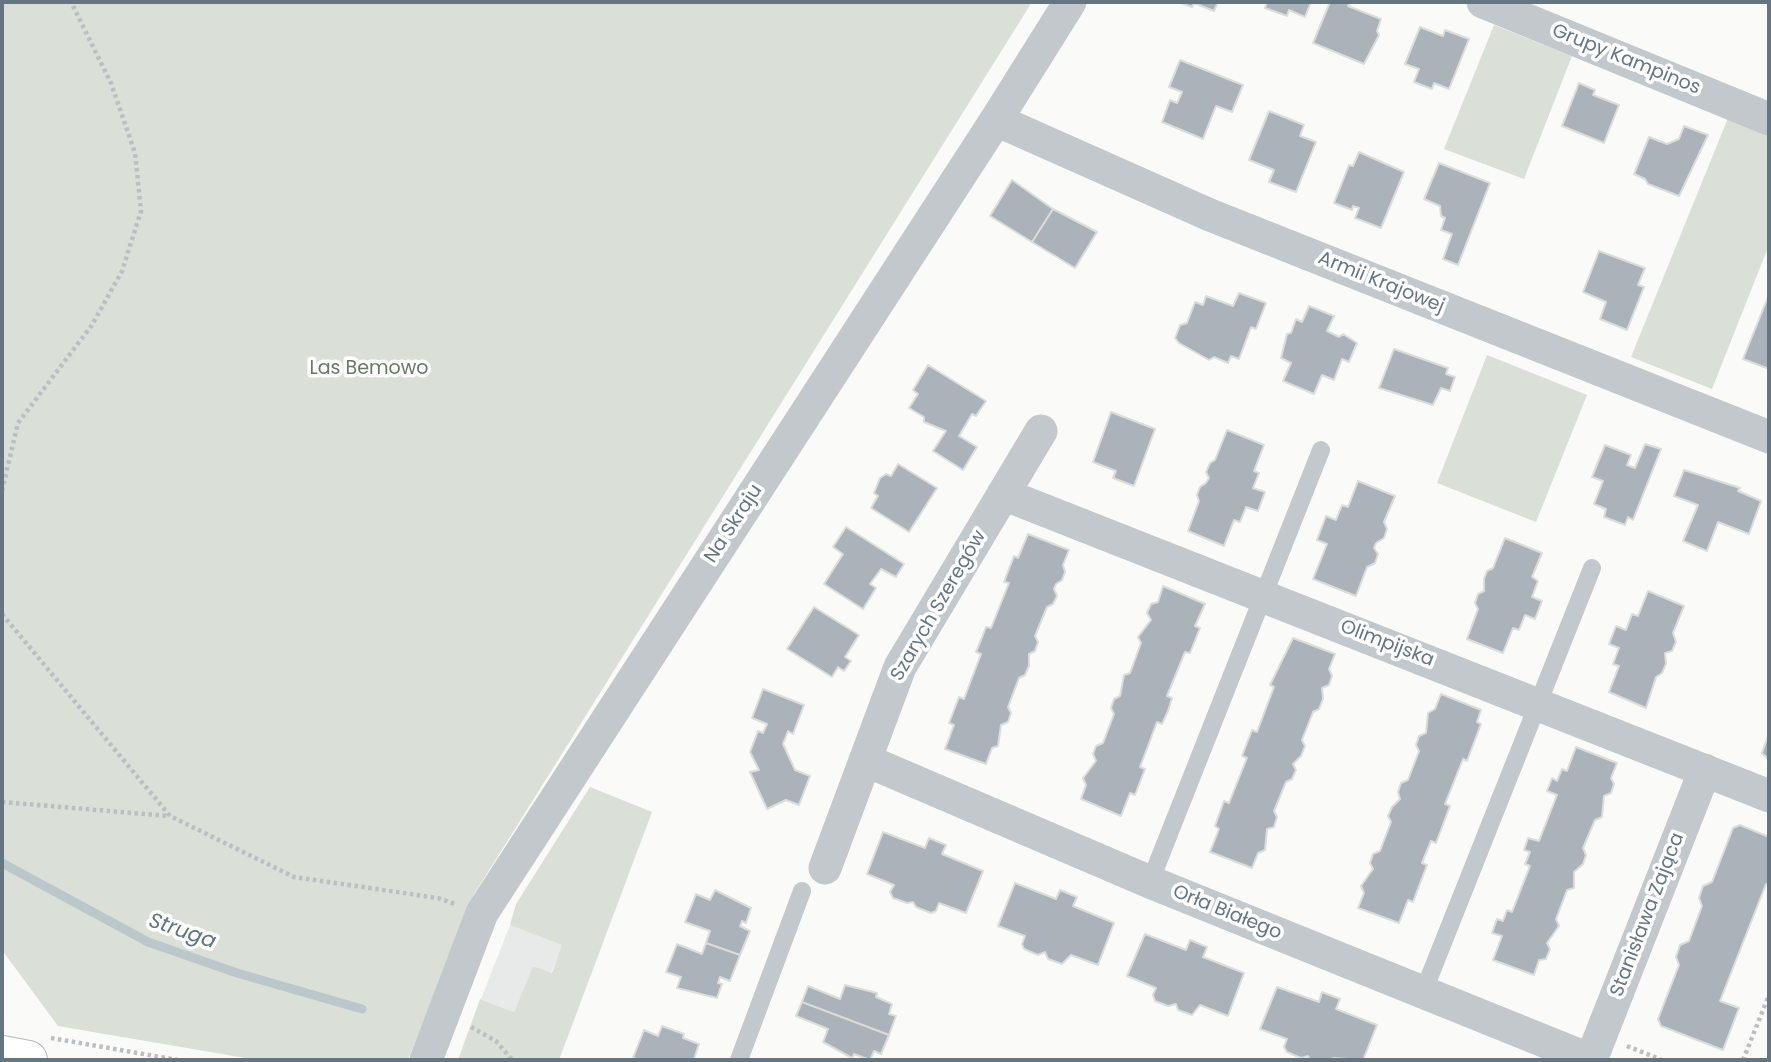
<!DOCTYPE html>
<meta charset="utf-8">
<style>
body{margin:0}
#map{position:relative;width:1771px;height:1062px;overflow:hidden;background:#fafaf8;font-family:Poppins,sans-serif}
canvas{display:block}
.frame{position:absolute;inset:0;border:4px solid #657683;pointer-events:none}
</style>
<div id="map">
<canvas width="1771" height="1062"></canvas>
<div class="frame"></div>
</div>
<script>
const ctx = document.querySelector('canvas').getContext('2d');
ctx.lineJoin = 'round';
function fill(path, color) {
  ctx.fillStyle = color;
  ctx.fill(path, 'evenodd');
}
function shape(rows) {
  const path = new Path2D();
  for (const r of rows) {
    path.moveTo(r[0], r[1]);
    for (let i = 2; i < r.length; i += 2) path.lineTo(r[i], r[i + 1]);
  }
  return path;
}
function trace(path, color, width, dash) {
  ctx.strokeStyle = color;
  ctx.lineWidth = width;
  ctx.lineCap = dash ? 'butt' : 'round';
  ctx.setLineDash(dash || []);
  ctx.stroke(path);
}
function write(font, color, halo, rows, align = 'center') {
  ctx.font = font + ' Poppins,sans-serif';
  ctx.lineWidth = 7;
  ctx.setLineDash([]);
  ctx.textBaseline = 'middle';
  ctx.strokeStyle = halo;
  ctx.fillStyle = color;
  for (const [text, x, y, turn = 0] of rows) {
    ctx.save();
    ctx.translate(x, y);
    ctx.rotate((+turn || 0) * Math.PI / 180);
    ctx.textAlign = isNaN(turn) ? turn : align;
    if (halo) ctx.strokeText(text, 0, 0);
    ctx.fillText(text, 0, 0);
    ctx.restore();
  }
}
fill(shape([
 [510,925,563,945,551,973,533,966,514,1012,481,999]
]), '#e8e9e9');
fill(shape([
 [2,2,1032,2,473,896,408,1060,257,1060,58,1026,2,950],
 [1494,25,1572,56,1524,179,1444,149],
 [1728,118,1769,134,1769,245,1712,389,1631,357],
 [1487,355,1587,395,1536,522,1437,483],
 [590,787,652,812,559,1060,458,1060,480,999,514,1012,533,966,552,973,562,945,510,925,516,904]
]), '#dadfd7');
trace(shape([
 [2,863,148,942,237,973,362,1009]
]), '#bbc7cb', 9);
const building = shape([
 [1178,2,1218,2,1214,11,1194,3,1192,7,1178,2],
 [1267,2,1311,2,1305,17,1289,10,1287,16,1265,8,1267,2],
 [1330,2,1350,2,1348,6,1381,19,1377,31,1379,35,1364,64,1313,43,1330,2],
 [1420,27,1443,36,1445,30,1469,39,1449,89,1434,83,1432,89,1414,82,1419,69,1405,64,1420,27],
 [1180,60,1243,85,1232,112,1216,106,1203,139,1162,122,1170,100,1177,103,1182,92,1169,87,1180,60],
 [1579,83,1595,90,1593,95,1619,105,1604,143,1562,126,1579,83],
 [1269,111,1304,125,1300,136,1316,142,1296,192,1269,182,1274,170,1249,160,1269,111],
 [1684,126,1708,135,1679,196,1648,184,1645,179,1634,174,1649,137,1667,144,1679,139,1684,126],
 [1359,152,1404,172,1381,228,1355,218,1359,208,1353,206,1352,210,1334,203,1349,165,1353,166,1359,152],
 [1439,163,1490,183,1458,265,1443,259,1452,234,1441,230,1445,218,1441,216,1440,206,1424,199,1439,163],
 [1012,180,1053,209,1032,242,990,216,1012,180],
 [1053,209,1097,232,1075,268,1032,242,1053,209],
 [1599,251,1645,268,1638,285,1644,287,1627,330,1600,319,1606,302,1583,292,1599,251],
 [1239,293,1266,303,1256,329,1251,327,1239,359,1231,356,1228,363,1214,357,1209,360,1179,343,1175,338,1180,325,1187,323,1195,302,1203,305,1206,296,1233,306,1239,293],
 [1768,297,1769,297,1769,369,1743,359,1768,297],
 [1309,306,1334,316,1327,331,1339,337,1343,334,1357,343,1349,362,1342,359,1334,380,1322,375,1314,394,1283,381,1291,363,1281,358,1287,334,1291,333,1296,319,1302,322,1309,306],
 [1394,349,1448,368,1446,374,1455,377,1450,391,1441,388,1433,405,1379,388,1394,349],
 [928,365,986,401,976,416,972,414,959,436,977,447,963,470,933,451,946,431,924,422,924,417,909,408,918,394,913,390,928,365],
 [1111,412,1155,429,1134,486,1113,478,1116,471,1093,462,1111,412],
 [1227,430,1264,445,1254,471,1259,473,1253,488,1265,492,1258,511,1246,507,1240,522,1234,520,1224,546,1188,531,1199,501,1197,495,1200,487,1206,483,1209,478,1206,472,1210,463,1215,460,1227,430],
 [1645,444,1661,449,1633,520,1628,517,1625,525,1604,517,1606,509,1594,504,1603,481,1592,477,1605,445,1631,455,1627,465,1635,468,1645,444],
 [898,464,937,488,909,532,871,508,878,496,874,493,880,478,886,474,891,476,898,464],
 [1684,470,1740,488,1738,491,1761,501,1749,534,1718,522,1707,551,1683,541,1698,505,1674,496,1684,470],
 [1358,481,1395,496,1384,522,1387,529,1384,538,1376,543,1374,548,1378,554,1375,563,1367,567,1356,596,1313,579,1327,544,1317,540,1326,516,1336,520,1342,505,1348,507,1358,481],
 [846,527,904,564,896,577,881,569,870,584,876,588,863,609,824,584,843,554,833,547,846,527],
 [1028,534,1069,550,1063,565,1065,572,1062,580,1056,584,1054,589,1057,596,1053,604,1047,607,1035,636,1038,642,1035,651,1029,654,1029,666,1025,675,1019,678,1008,707,1011,713,1008,722,1001,725,998,746,992,748,986,764,945,749,954,725,949,723,959,697,964,699,981,654,976,652,981,640,986,627,991,628,1009,583,1004,582,1014,556,1018,558,1028,534],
 [1505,538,1542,553,1532,577,1538,581,1532,597,1542,601,1535,619,1525,615,1519,630,1513,628,1503,653,1467,639,1478,609,1475,603,1478,594,1484,591,1484,579,1487,571,1493,568,1505,538],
 [1163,586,1205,604,1195,626,1200,628,1190,653,1185,652,1167,696,1172,698,1168,711,1162,724,1157,722,1140,767,1145,769,1135,795,1130,793,1121,816,1081,799,1086,785,1083,778,1096,761,1093,754,1096,746,1103,743,1114,714,1111,708,1114,699,1120,696,1124,675,1130,673,1141,643,1138,637,1151,620,1147,613,1151,604,1158,602,1163,586],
 [1648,591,1684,606,1673,633,1676,642,1672,651,1665,653,1666,664,1662,673,1656,677,1646,708,1609,692,1619,666,1613,664,1619,648,1609,644,1616,626,1626,630,1632,614,1638,616,1648,591],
 [814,607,859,635,845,657,851,661,844,671,838,667,832,677,787,649,814,607],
 [1293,638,1335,654,1329,669,1332,676,1329,685,1322,688,1323,699,1319,709,1313,712,1302,740,1305,746,1301,756,1293,764,1296,770,1292,779,1286,782,1274,811,1277,817,1274,827,1267,829,1265,850,1258,853,1252,868,1210,852,1219,829,1215,826,1224,801,1229,803,1247,758,1242,756,1252,730,1257,732,1274,687,1270,685,1293,638],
 [763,689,804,705,793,734,788,731,783,744,795,770,810,776,799,805,786,800,767,809,750,772,759,770,750,752,758,731,763,733,767,724,752,718,763,689],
 [1441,694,1481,710,1477,722,1481,724,1467,761,1463,759,1445,804,1450,806,1436,843,1431,841,1422,863,1427,865,1413,902,1408,900,1399,923,1358,908,1364,893,1361,886,1373,869,1370,863,1373,854,1380,851,1391,822,1388,816,1392,807,1400,799,1398,792,1401,783,1408,780,1419,751,1416,745,1419,736,1426,733,1428,713,1435,709,1441,694],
 [1769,733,1769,760,1762,753,1769,733],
 [1576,747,1617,763,1611,778,1614,784,1611,793,1604,796,1602,817,1595,820,1583,848,1586,855,1583,864,1574,872,1574,888,1567,890,1556,919,1559,926,1547,943,1550,949,1546,959,1539,960,1534,975,1493,960,1502,936,1492,933,1497,919,1503,921,1507,910,1512,912,1530,866,1525,864,1530,852,1524,850,1528,838,1539,841,1557,795,1547,791,1552,778,1557,781,1562,769,1567,771,1576,747],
 [1740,825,1769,837,1769,885,1766,884,1720,1001,1739,1008,1723,1050,1661,1026,1658,1019,1679,965,1676,957,1680,945,1689,941,1702,906,1699,898,1703,886,1712,882,1733,828,1740,825],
 [883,832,925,848,929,838,946,845,942,854,983,871,966,913,939,903,936,911,931,913,916,907,913,902,907,903,893,898,890,892,894,885,867,874,883,832],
 [1015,883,1056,899,1060,890,1077,897,1073,906,1114,923,1098,965,1071,955,1062,964,1048,959,1045,952,1038,955,1024,949,1022,944,1025,936,998,926,1015,883],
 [715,890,751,908,746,923,742,921,740,926,750,931,740,955,706,943,710,931,685,922,696,894,710,900,715,890],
 [1145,934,1186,950,1190,940,1207,947,1203,957,1244,973,1228,1016,1200,1005,1192,1015,1178,1010,1176,1004,1168,1006,1155,1001,1153,995,1156,988,1127,976,1145,934],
 [706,943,740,955,730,981,720,977,718,983,722,984,717,998,677,988,681,977,666,972,677,944,702,954,706,943],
 [845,985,877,993,876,997,892,1004,889,1014,896,1016,889,1035,802,1002,808,986,840,999,845,985],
 [1277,987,1319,1002,1322,992,1340,999,1336,1009,1377,1025,1363,1060,1333,1058,1332,1060,1310,1060,1308,1056,1301,1058,1287,1052,1284,1047,1287,1039,1260,1029,1277,987],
 [802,1002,889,1035,881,1054,874,1051,870,1060,854,1054,852,1058,823,1042,828,1029,796,1016,802,1002],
 [662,1026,684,1034,683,1038,699,1044,694,1059,640,1060,633,1058,644,1030,658,1036,662,1026]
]);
fill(building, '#aab3b9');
trace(building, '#dcdcda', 2);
const secondary = shape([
 [2,1055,28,1060]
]);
trace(secondary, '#b3babf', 40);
trace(shape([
 [2,491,18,423,92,325,122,271,141,211,135,153,111,83,71,2],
 [2,614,170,816,294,877,438,898,455,904],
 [2,802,168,816],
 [471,1027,496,1041,512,1060],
 [51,1038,178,1060],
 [1627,1046,1662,1060],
 [1743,1060,1769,995]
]), '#bbbfc2', 4.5, [3.5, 3.5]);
trace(shape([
 [1150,882,1321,450],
 [1423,993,1592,568],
 [739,1060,802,891]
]), '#c3c8cc', 18);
trace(shape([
 [1483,2,1769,119],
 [996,120,1210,215,1769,437],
 [1003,494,1769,796],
 [865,760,1150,882,1591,1060,1705,770],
 [825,868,900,667,1041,431],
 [426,1060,482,913,996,120,1070,2]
]), '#c3c8cc', 33);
trace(secondary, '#fff', 38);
write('19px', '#657683', '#fff', [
 ["Grupy Kampinos",1626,60,22],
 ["Armii Krajowej",1381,283,22],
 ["Na Skraju",734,524,-57],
 ["Szarych Szeregów",939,606,-60],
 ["Olimpijska",1387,644,21],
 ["Orła Białego",1227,913,22],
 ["Stanisława Zająca",1648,915,-69]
]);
write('19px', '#687a64', '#fff', [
 ["Las Bemowo",369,369]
]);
write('italic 21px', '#60757c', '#fff', [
 ["Struga",182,932,19]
]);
</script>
